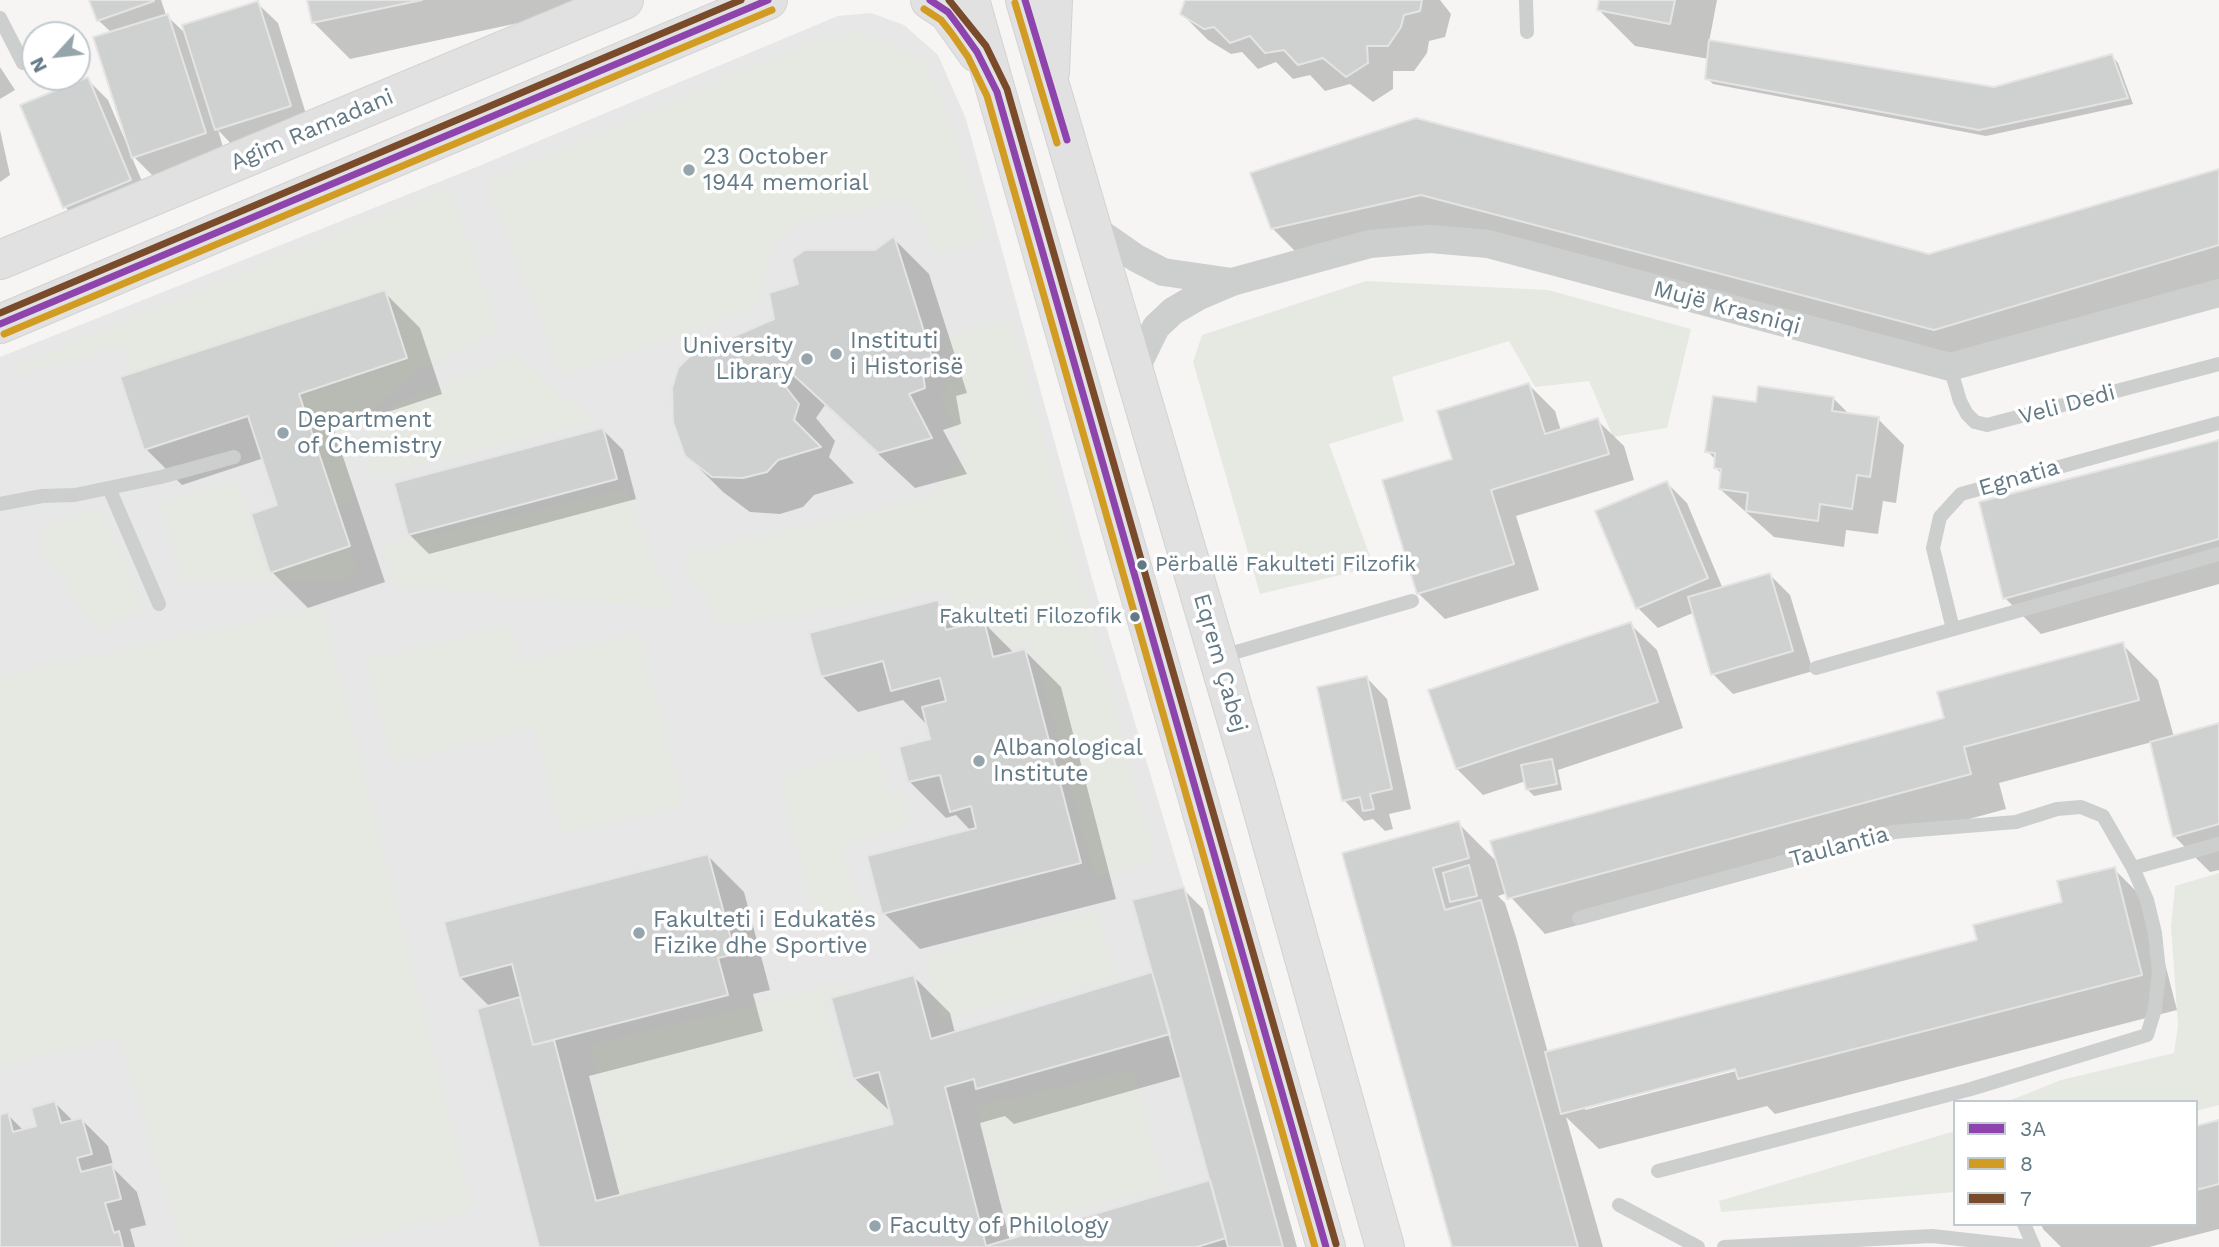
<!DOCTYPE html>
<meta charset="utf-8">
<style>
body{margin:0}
#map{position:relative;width:2219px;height:1247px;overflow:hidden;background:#f6f5f4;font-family:"Work Sans",sans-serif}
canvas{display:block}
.legend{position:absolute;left:1953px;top:1100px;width:245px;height:126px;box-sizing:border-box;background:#fff;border:2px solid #c1cacf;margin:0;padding:9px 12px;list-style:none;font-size:21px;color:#637a86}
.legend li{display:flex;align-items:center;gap:14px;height:35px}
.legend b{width:35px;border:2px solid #c1cacf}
.north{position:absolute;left:21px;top:21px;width:70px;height:70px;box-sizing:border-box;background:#fff;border:2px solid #c1cacf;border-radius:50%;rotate:243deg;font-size:19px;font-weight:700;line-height:28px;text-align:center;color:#637a86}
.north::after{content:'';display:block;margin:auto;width:24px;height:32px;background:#96a5ac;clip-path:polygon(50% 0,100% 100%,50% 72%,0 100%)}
</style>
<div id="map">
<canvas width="2219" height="1247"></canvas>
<ul class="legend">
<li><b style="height:9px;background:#8e44ad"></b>3A</li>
<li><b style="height:9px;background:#d29b22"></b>8</li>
<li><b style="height:9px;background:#7a4b2a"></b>7</li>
</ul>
<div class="north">N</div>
</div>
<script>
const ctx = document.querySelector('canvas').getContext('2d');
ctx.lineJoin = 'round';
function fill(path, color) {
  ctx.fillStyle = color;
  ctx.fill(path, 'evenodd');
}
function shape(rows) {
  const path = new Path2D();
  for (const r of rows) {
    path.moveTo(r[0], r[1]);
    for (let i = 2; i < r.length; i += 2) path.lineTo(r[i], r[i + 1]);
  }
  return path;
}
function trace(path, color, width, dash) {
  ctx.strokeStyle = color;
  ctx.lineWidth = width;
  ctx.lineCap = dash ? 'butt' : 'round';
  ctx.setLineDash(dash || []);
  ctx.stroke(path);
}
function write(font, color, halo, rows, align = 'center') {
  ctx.font = font + ' "Work Sans",sans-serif';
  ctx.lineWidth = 7;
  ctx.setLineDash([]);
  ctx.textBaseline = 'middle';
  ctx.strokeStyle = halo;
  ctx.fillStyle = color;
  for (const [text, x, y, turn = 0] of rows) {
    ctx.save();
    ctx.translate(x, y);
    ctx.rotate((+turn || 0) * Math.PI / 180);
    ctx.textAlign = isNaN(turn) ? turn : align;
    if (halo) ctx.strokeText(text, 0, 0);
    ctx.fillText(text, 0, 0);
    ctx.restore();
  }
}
fill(shape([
 [871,13,904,25,938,55,966,119,1095,589,1184,887,1187,915,1274,1247,0,1247,0,357,474,168,838,16]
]), '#e6e7e6');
fill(shape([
 [862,32,924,61,956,136,987,238,936,251,911,197,799,223,773,240,758,306,566,374,552,350,486,181,805,44],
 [450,187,498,330,422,369,345,433,353,503,337,506,299,394,407,358,384,290,132,373,119,344,18,376,14,367],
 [1366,281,1548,290,1691,329,1667,428,1613,437,1589,381,1535,387,1509,341,1392,377,1404,421,1329,444,1374,567,1260,594,1193,362,1202,335],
 [1011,320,1155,859,1095,878,1031,640,999,645,983,600,951,609,945,589,722,626,679,556,930,496,965,455,939,394,948,390,942,370,956,368,944,337],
 [516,354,592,422,371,477,362,447,392,405],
 [235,481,270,572,350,546,357,567,342,581,182,581,159,502],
 [627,488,638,526,675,608,394,586,383,546],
 [99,508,145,608,98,629,41,550,45,528],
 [321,607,474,1210,322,1247,182,1247,119,1036,0,1067,0,676],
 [508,625,518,662,638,632,682,805,561,835,534,726,392,762,367,660],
 [877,751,887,795,901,788,908,824,843,846,861,916,817,928,779,776],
 [2219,873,2219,1105,2196,1111,2196,1102,2006,1102,2061,1080,2174,1053,2178,1025,2171,927,2175,886],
 [1098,910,1115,978,941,1018,924,956],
 [840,984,843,993,825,1000,849,1091,874,1085,886,1122,620,1194,590,1044],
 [1134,1069,1163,1186,1011,1226,977,1106],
 [1955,1131,1955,1192,1721,1212,1719,1201]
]), '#e6e9e2');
fill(shape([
 [91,0,161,0,166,15,187,35,257,3,278,23,310,127,237,150,218,130,225,154,154,177,130,153,150,200,85,227,65,207,87,79,108,100,128,147,130,146,112,33,98,20],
 [309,0,621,0,621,1,350,59,314,23],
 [1187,0,1440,0,1451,14,1445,37,1429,41,1427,53,1414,71,1393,71,1393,89,1373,102,1350,84,1325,91,1310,75,1293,79,1276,62,1258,69,1242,52,1231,54,1208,40,1182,14],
 [1600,0,1717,0,1709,42,1994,89,2112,56,2118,63,2133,104,1986,136,1713,84,1707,78,1709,59,1635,46,1599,10],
 [0,67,15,90,0,99],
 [0,130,10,175,0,182],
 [2219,171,2219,291,1971,366,1458,230,1309,265,1272,228,1252,174,1929,256],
 [894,239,929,274,967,393,956,396,961,424,943,430,967,474,915,488,825,405,816,418,835,441,829,457,854,483,814,495,803,507,780,514,750,512,723,492,686,455,800,285,875,252],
 [384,292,420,328,442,394,334,430,385,582,308,608,272,572,280,506,264,458,182,485,146,449],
 [1529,385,1555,411,1561,431,1597,420,1624,446,1634,480,1516,516,1539,590,1445,619,1418,593,1454,461],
 [1833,398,1850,415,1878,419,1904,445,1896,503,1883,501,1878,534,1846,530,1844,547,1774,537,1720,489,1722,474,1715,467,1716,460,1707,451,1757,404],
 [603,430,623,450,636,499,429,554,409,534],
 [2219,442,2219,584,2041,634,2005,598],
 [1667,483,1687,503,1723,589,1770,575,1790,595,1813,671,1733,694,1713,674,1695,612,1658,628,1638,608],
 [938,602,963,627,983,622,1014,653,1025,651,1061,687,1116,899,920,949,884,913,971,831,956,815,946,818,910,782,902,748,933,740,929,727,903,700,858,712,822,676],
 [1630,624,1657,650,1683,728,1558,770,1562,790,1534,796,1527,789,1526,781,1483,795,1457,769],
 [2122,644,2158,680,2174,737,2219,724,2219,870,2210,872,2174,836,2152,742,1999,783,2006,809,1545,934,1507,893,1498,896,1505,903,1516,937,1548,1053,1979,942,2064,903,2114,869,2150,905,2177,1010,1775,1114,1767,1106,1599,1149,1566,1117,1603,1247,1454,1247,1345,855,1458,823,1499,864,1947,720],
 [1743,1066,1744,1069,1585,1110,1585,1106],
 [1367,678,1387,699,1411,809,1389,814,1393,829,1385,831,1373,819,1364,821,1344,800],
 [708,856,744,892,770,990,753,994,763,1031,589,1076,620,1196,896,1125,892,1113,854,1078,914,977,950,1013,955,1033,1154,973,1183,889,1203,909,1297,1247,540,1247,490,1007,460,977],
 [1183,1076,1212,1182,1010,1241,980,1123,1005,1116,1014,1124],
 [55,1103,74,1122,82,1120,108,1146,114,1169,137,1192,146,1225,130,1229,135,1247,0,1247,0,1116,7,1114,24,1131,38,1127],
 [2219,1122,2219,1229,2149,1247,2061,1247,2043,1229,2041,1224,2196,1224,2196,1128]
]), '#0003');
const building = shape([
 [89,0,154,0,154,1,97,21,89,0],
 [307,0,422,0,312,23,307,0],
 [1185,0,1422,0,1420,11,1404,15,1401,27,1388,46,1367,46,1368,63,1346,77,1323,58,1298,65,1284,50,1265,53,1250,36,1230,43,1214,27,1204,29,1180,14,1185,0],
 [1599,0,1675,0,1670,24,1597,10,1599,0],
 [258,1,291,106,215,130,182,25,258,1],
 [168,14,206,133,132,158,93,37,168,14],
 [1709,40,1994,87,2112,54,2128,98,1979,130,1705,79,1709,40],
 [88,77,131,180,63,208,20,105,88,77],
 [1416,118,1929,254,2219,169,2219,245,1934,330,1421,195,1271,229,1250,173,1416,118],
 [894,236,932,357,921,360,925,388,909,394,932,438,878,453,788,370,781,381,799,404,794,420,821,447,778,460,767,472,743,478,712,477,685,456,673,422,672,388,678,368,691,355,774,319,769,293,798,284,792,259,805,250,875,250,894,236],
 [385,290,407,358,299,394,350,546,270,573,251,514,277,505,248,416,144,450,120,377,385,290],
 [1529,383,1545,434,1598,418,1609,454,1491,490,1514,564,1417,594,1382,480,1452,459,1437,411,1529,383],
 [1758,386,1834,397,1832,411,1879,417,1870,477,1857,475,1852,509,1820,504,1818,521,1746,511,1748,493,1719,489,1721,469,1714,468,1715,453,1705,452,1713,396,1756,402,1758,386],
 [603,428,617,479,408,535,394,483,603,428],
 [2219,440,2219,539,2003,599,1979,502,2219,440],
 [1667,481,1708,578,1636,609,1595,511,1667,481],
 [1770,573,1793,651,1711,675,1688,597,1770,573],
 [938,600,946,630,984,620,993,657,1025,649,1081,863,882,914,867,856,976,828,971,806,950,812,940,775,908,782,899,747,930,739,922,707,946,701,940,678,891,691,883,661,821,677,809,633,938,600],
 [1631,622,1658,702,1456,769,1428,690,1631,622],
 [2123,642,2139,700,1964,747,1971,774,1507,899,1490,841,1944,718,1937,692,2123,642],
 [1367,676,1392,789,1370,794,1374,809,1363,811,1360,797,1342,801,1317,687,1367,676],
 [2219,723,2219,824,2173,837,2150,742,2219,723],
 [1552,759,1557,784,1526,790,1521,765,1552,759],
 [1459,821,1469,858,1433,868,1445,910,1481,900,1578,1247,1452,1247,1342,853,1459,821],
 [708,854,735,954,718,958,728,995,533,1045,512,964,459,978,444,922,708,854],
 [1469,865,1477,896,1450,902,1443,873,1469,865],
 [2115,867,2142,975,1738,1079,1735,1069,1561,1114,1545,1052,1977,940,1973,925,2062,902,2057,881,2115,867],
 [1184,887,1283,1247,1228,1247,1132,900,1184,887],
 [1152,972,1170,1034,976,1089,974,1079,945,1087,986,1246,1210,1180,1226,1238,1197,1247,539,1247,477,1009,520,997,533,1045,554,1040,596,1201,893,1124,879,1072,853,1079,831,998,914,975,931,1039,1152,972],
 [55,1101,61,1123,82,1118,92,1154,77,1158,81,1172,112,1164,121,1199,105,1203,114,1233,119,1231,123,1247,0,1247,0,1115,8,1112,13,1132,36,1126,31,1108,55,1101],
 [2219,1120,2219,1184,2196,1190,2196,1126,2219,1120]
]);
fill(building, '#cfd0d0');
trace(building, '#e5e4e4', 2);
const secondary = shape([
 [1050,72,1053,0]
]);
const primary = shape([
 [930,0,948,12,977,53],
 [970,0,1326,1247],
 [1025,0,1255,783,1385,1247],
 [0,260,624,0],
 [0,324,768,0]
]);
trace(secondary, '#d1d2d4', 40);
trace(primary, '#d3d3d3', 40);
trace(shape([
 [1526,0,1527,32],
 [0,18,23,63],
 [1950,367,1960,401,1967,414,1975,422,1987,425,2219,364],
 [109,488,159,604],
 [0,504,42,496,75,495,161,477,234,457],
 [1953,629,1933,548,1940,517,1961,494,2219,423],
 [1219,657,1412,601],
 [1816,668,2219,554],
 [2133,868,2219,844],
 [1579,918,1893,832,2016,822,2057,809,2081,807,2103,816,2133,868,2147,900,2155,933,2159,971,2155,1009,2147,1035,1971,1089,1658,1171],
 [1619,1205,1698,1247],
 [2024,1224,2034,1247],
 [1724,1247,1932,1236,2031,1247]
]), '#cdcfcf', 14);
trace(shape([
 [1093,228,1136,258,1163,272,1232,282],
 [1134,372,1156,327,1173,311,1199,296,1232,282,1370,244,1430,239,1488,244,1950,367,2219,293]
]), '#cdcfcf', 28);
trace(secondary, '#e1e1e2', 38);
trace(primary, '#e1e1e2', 38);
trace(shape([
 [930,0,948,12,960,28,977,52,997,92,1326,1247],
 [1025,0,1067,140],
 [0,324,768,0]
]), '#8e44ad', 7);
trace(shape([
 [1015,3,1057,143],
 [924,9,941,20,952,34,968,57,987,96,1315,1247],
 [4,334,772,10]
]), '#d29b22', 7);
trace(shape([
 [949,0,986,46,1007,89,1336,1244],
 [0,313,741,0]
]), '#7a4b2a', 7);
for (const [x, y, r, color] of [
 [689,170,7,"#96a5ac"],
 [836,354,7,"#96a5ac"],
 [807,359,7,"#96a5ac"],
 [283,433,7,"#96a5ac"],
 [1142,565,6,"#637a86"],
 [1135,617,6,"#637a86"],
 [979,761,7,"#96a5ac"],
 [639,933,7,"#96a5ac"],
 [875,1226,7,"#96a5ac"]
]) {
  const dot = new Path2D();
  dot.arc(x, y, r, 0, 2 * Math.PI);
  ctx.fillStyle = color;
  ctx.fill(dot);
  trace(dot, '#fff', 2.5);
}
write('21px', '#637a86', '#fff', [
 ["Përballë Fakulteti Filzofik",1155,565],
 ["Fakulteti Filozofik",1122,617,"right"]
], 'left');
write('23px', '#637a86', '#fff', [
 ["Agim Ramadani",312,130,-23],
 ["Mujë Krasniqi",1727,308,15],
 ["Veli Dedi",2067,405,-15],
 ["Egnatia",2019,478,-16],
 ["Eqrem Çabej",1220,663,74],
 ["Taulantia",1839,847,-15]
]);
write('23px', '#637a86', '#fff', [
 ["23 October",703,157],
 ["1944 memorial",703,183],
 ["Instituti",850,341],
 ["i Historisë",850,367],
 ["University",793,346,"right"],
 ["Library",793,372,"right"],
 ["Department",297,420],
 ["of Chemistry",297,446],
 ["Albanological",993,748],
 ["Institute",993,774],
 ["Fakulteti i Edukatës",653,920],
 ["Fizike dhe Sportive",653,946],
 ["Faculty of Philology",889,1226]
], 'left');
</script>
